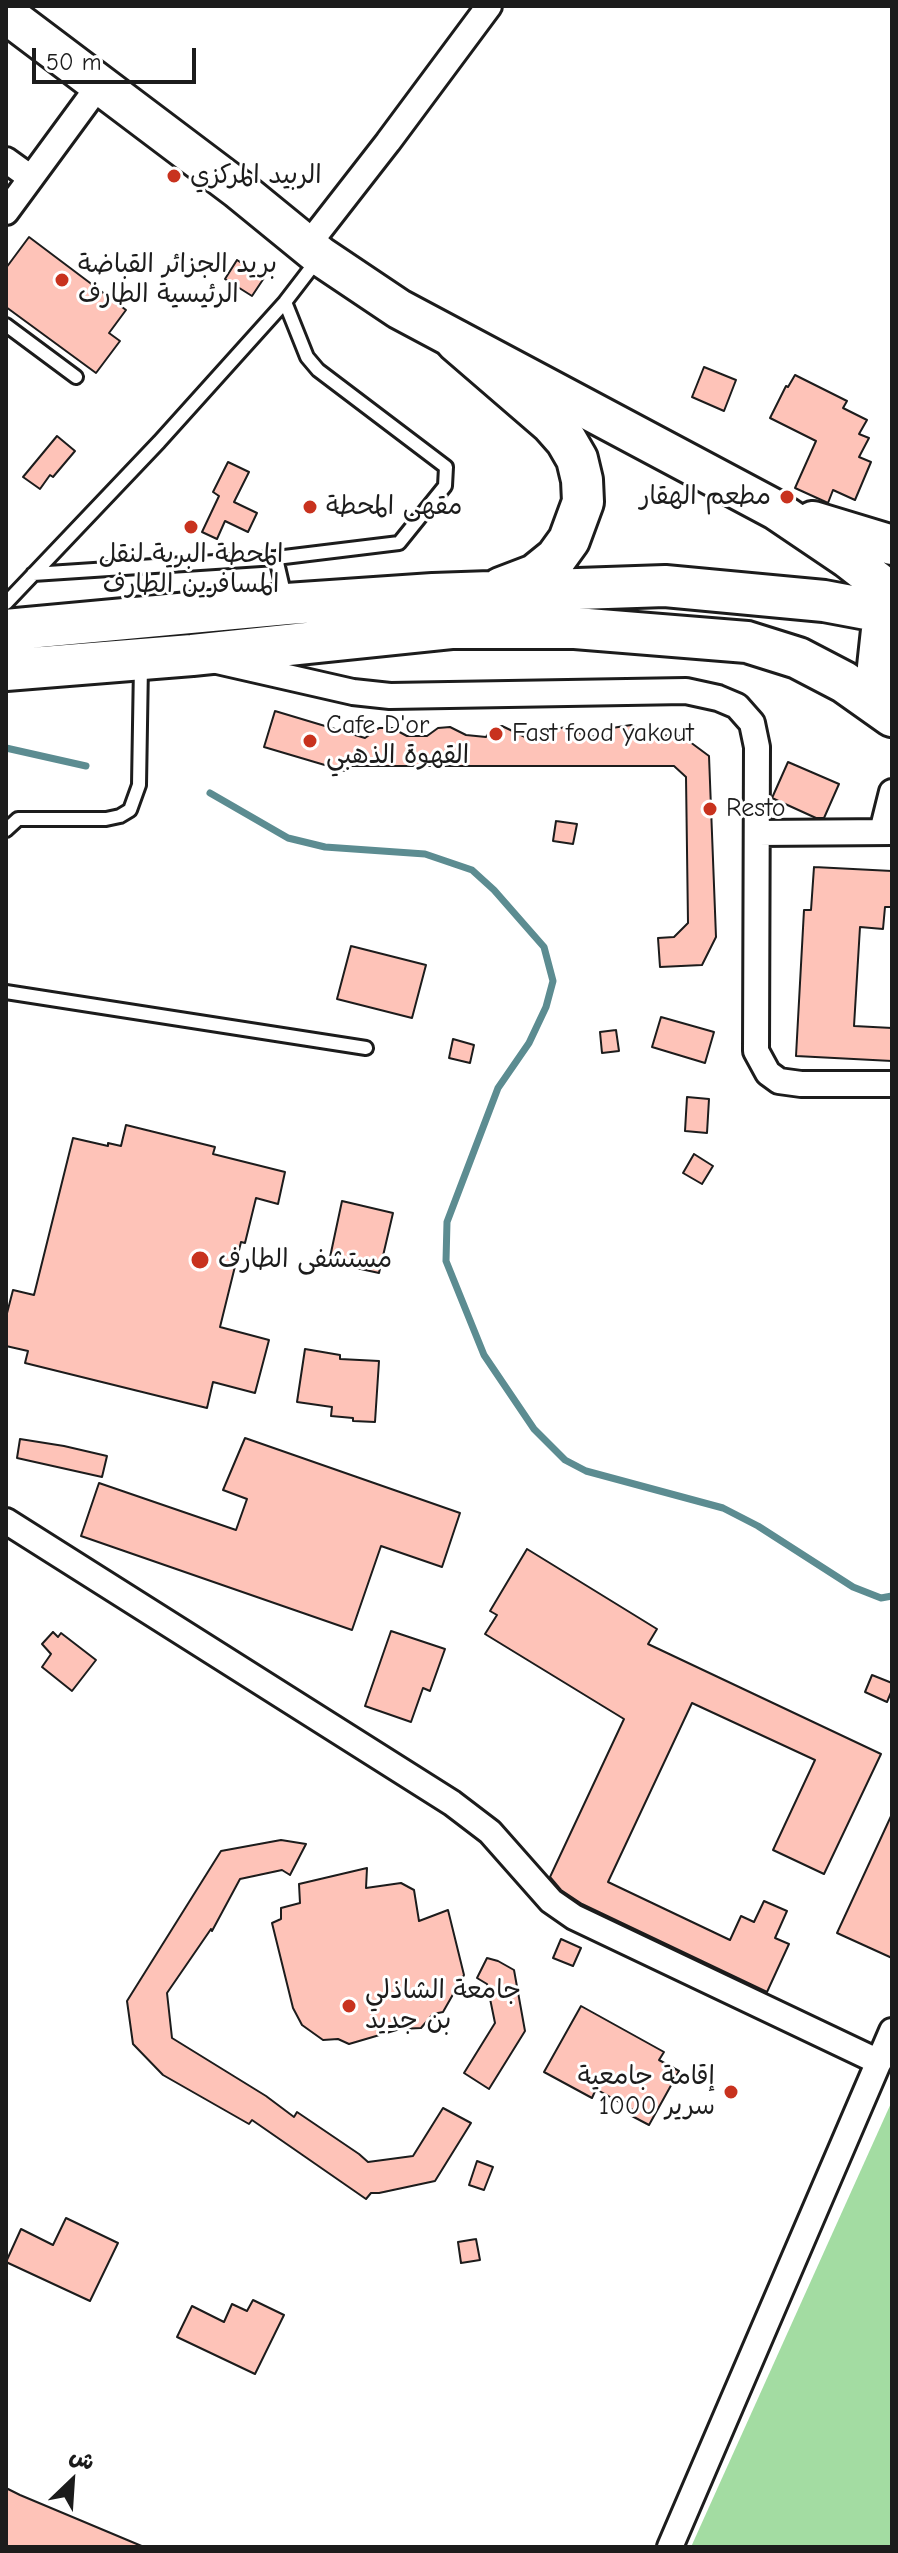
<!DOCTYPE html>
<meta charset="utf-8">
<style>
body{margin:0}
#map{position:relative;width:898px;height:2553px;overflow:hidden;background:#fff;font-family:"Comic Neue","Playpen Sans Arabic",sans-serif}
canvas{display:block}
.frame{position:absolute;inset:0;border:8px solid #1c1c1c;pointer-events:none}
.north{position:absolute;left:32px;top:2441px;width:80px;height:80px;-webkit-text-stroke:6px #fff;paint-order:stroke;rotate:25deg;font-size:22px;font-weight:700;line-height:32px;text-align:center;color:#1c1c1c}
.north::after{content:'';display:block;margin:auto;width:28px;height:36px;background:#1c1c1c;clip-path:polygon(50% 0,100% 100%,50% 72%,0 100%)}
.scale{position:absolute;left:32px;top:48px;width:164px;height:36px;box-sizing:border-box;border:4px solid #1c1c1c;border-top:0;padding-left:10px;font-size:24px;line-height:28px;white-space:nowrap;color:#1c1c1c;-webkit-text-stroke:6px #fff;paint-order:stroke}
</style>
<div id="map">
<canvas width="898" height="2553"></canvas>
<div class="frame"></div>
<div class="north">ش</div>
<div class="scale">50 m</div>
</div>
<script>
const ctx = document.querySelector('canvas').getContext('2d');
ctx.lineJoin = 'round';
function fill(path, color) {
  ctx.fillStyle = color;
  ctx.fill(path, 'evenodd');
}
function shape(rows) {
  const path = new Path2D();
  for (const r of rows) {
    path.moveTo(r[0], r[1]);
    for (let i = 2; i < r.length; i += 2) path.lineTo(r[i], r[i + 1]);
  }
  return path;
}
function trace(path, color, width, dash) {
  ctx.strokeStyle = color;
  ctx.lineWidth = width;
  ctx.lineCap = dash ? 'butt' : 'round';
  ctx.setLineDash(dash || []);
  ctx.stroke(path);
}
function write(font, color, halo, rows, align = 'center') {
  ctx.font = font + ' "Comic Neue","Playpen Sans Arabic",sans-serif';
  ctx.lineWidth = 6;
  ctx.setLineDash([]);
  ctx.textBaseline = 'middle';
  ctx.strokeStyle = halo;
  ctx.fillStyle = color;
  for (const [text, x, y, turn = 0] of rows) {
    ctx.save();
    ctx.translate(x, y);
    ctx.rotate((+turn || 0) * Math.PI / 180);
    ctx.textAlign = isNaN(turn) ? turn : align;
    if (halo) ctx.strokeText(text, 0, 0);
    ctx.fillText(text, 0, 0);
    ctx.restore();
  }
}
fill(shape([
 [892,2101,892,2547,691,2547]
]), '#a3dca2');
trace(shape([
 [6,748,86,766],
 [210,793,288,838,325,847,425,854,472,870,494,890,544,947,553,981,546,1007,529,1043,498,1088,447,1222,446,1261,484,1355,534,1429,565,1460,586,1471,723,1508,758,1526,853,1587,881,1598,892,1596]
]), '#5c8c91', 7);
const building = shape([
 [29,237,126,310,109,333,120,341,96,373,6,307,6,268,29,237],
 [237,260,264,278,252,296,225,279,237,260],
 [704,367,736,380,724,411,692,397,704,367],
 [795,375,847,401,843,408,867,420,859,434,869,438,859,457,871,462,855,500,833,490,828,503,795,488,816,441,770,418,786,386,788,387,795,375],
 [57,436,75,451,53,477,50,475,40,489,23,477,57,436],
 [228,462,249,472,234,502,257,513,248,532,225,521,217,539,202,532,219,496,213,492,228,462],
 [275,711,365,738,379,728,392,728,407,736,427,736,438,728,450,727,466,735,486,737,491,729,502,726,525,737,547,738,554,729,567,727,586,736,608,737,612,728,631,725,651,735,682,736,709,756,716,937,702,965,660,967,658,938,674,937,688,923,686,777,674,766,346,766,345,771,264,747,275,711],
 [788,762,839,784,824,818,816,818,772,798,788,762],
 [556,821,577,824,573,844,553,841,556,821],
 [814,867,892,871,892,907,885,907,883,929,860,927,854,1026,892,1028,892,1061,796,1056,804,910,811,910,814,867],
 [351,946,426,965,412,1018,337,999,351,946],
 [661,1017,714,1032,705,1063,652,1047,661,1017],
 [616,1030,619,1051,602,1053,600,1032,616,1030],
 [453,1039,474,1045,470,1063,449,1058,453,1039],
 [687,1097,709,1099,707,1133,685,1131,687,1097],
 [126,1125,215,1147,213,1154,285,1172,278,1204,256,1198,245,1243,241,1242,220,1327,269,1340,255,1393,213,1382,207,1408,25,1363,28,1351,6,1346,6,1317,13,1290,34,1295,73,1138,108,1146,108,1143,121,1146,126,1125],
 [694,1154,713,1166,702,1184,683,1173,694,1154],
 [342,1201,393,1213,379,1273,329,1262,342,1201],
 [305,1349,340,1355,340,1359,379,1361,375,1422,353,1421,353,1418,331,1416,332,1407,297,1402,305,1349],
 [245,1438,460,1513,442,1567,381,1546,352,1630,81,1536,99,1483,236,1530,247,1499,223,1490,245,1438],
 [20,1439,64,1446,107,1456,102,1477,17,1458,20,1439],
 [527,1549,657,1629,648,1644,881,1754,824,1874,773,1850,815,1760,692,1703,608,1882,730,1940,741,1916,754,1922,764,1901,787,1911,775,1938,789,1944,767,1992,582,1904,561,1890,550,1877,624,1719,485,1634,497,1615,490,1611,527,1549],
 [391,1631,445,1649,430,1691,423,1688,411,1722,365,1706,391,1631],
 [53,1632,58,1637,61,1633,96,1660,72,1691,42,1667,51,1654,42,1644,53,1632],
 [872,1675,892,1683,892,1690,887,1702,865,1692,872,1675],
 [892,1814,892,1958,837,1933,892,1814],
 [281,1840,306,1844,290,1875,282,1870,240,1879,212,1931,211,1929,167,1993,172,2038,266,2096,294,2117,297,2112,359,2154,368,2162,413,2156,443,2108,471,2123,435,2181,379,2193,371,2193,366,2199,252,2120,249,2124,163,2075,133,2044,127,2001,221,1851,281,1840],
 [367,1868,366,1888,401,1883,414,1890,419,1921,448,1910,464,1975,443,2012,433,2014,421,2028,400,2029,349,2044,338,2039,323,2040,302,2025,293,2008,272,1923,281,1919,281,1908,300,1903,299,1884,367,1868],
 [561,1939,581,1948,573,1966,553,1958,561,1939],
 [487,1958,498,1961,514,1970,525,2031,489,2089,464,2073,495,2023,487,1984,477,1978,487,1958],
 [581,2006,664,2052,659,2060,679,2071,649,2125,630,2115,633,2110,596,2089,592,2098,544,2072,581,2006],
 [477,2161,493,2167,484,2190,469,2185,477,2161],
 [66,2218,118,2243,90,2301,6,2262,21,2229,53,2245,66,2218],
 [476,2239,480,2260,461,2263,458,2242,476,2239],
 [253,2300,284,2315,255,2374,177,2337,192,2306,224,2322,232,2304,247,2311,253,2300],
 [6,2488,20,2495,144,2547,6,2547,6,2488]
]);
fill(building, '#fec3b8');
trace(building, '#1c1c1c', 2);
const service = shape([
 [6,325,76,377],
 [276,558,285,597],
 [33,574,276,558,399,543,445,486,446,467,318,370,307,357,285,302],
 [6,603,159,442,285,302,318,259],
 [6,830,18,819,106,819,120,816,130,810,139,785,141,665],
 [6,992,366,1048]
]);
const minor = shape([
 [6,160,31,178],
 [6,212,100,84],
 [307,246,388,142,489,6],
 [217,661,353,692,390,696,686,691,718,698,737,706,752,723,757,747,756,1051,768,1073,779,1081,801,1084,892,1084],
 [891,823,882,832,892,792],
 [757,833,892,832],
 [6,1521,452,1803,490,1832,551,1901,574,1917,879,2062],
 [670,2547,892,2031]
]);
const primary = shape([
 [6,14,238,189,320,256,399,309,776,510,847,558,892,593],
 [813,521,892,545]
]);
const trunk = shape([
 [456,341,551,423,566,440,577,459,582,480,583,502,569,540,556,558,535,575,501,588],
 [892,607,882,630,878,667,881,685,892,711],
 [6,630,287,604,433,594,665,586,824,601,888,613],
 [6,670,192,655,451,628,575,628,747,642,798,658,844,682,892,716]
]);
trace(service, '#1c1c1c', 18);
trace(minor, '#1c1c1c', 30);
trace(primary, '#1c1c1c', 44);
trace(trunk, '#1c1c1c', 46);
trace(service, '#fff', 12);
trace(minor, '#fff', 24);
trace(primary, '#fff', 38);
trace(trunk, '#fff', 40);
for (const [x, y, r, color] of [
 [174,176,8,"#c8321e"],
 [62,280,8,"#c8321e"],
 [787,497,8,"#c8321e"],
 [310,507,8,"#c8321e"],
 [191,527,8,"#c8321e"],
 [496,734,8,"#c8321e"],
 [310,741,8,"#c8321e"],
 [710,809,8,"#c8321e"],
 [200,1260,10,"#c8321e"],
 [349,2006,8,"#c8321e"],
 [731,2092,8,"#c8321e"]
]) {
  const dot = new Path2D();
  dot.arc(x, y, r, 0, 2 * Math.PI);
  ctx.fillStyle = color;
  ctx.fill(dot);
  trace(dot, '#fff', 3);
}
write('26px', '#1c1c1c', '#fff', [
 ["الربيد المركزي",190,176],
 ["بريد الجزائر القباضة",78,265],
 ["الرئيسية الطارف",78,295],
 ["مطعم الهقار",771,497,"right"],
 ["مقهى المحطة",326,507],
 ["المحطة البرية لنقل",191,555,"center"],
 ["المسافرين الطارف",191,585,"center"],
 ["Cafe D'or",326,726],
 ["القهوة الذهبي",326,756],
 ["Fast food yakout",512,734],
 ["Resto",726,809],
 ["مستشفى الطارف",218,1260],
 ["جامعة الشاذلي",365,1991],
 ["بن جديد",365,2021],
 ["إقامة جامعية",715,2077,"right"],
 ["1000 سرير",715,2107,"right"]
], 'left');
</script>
